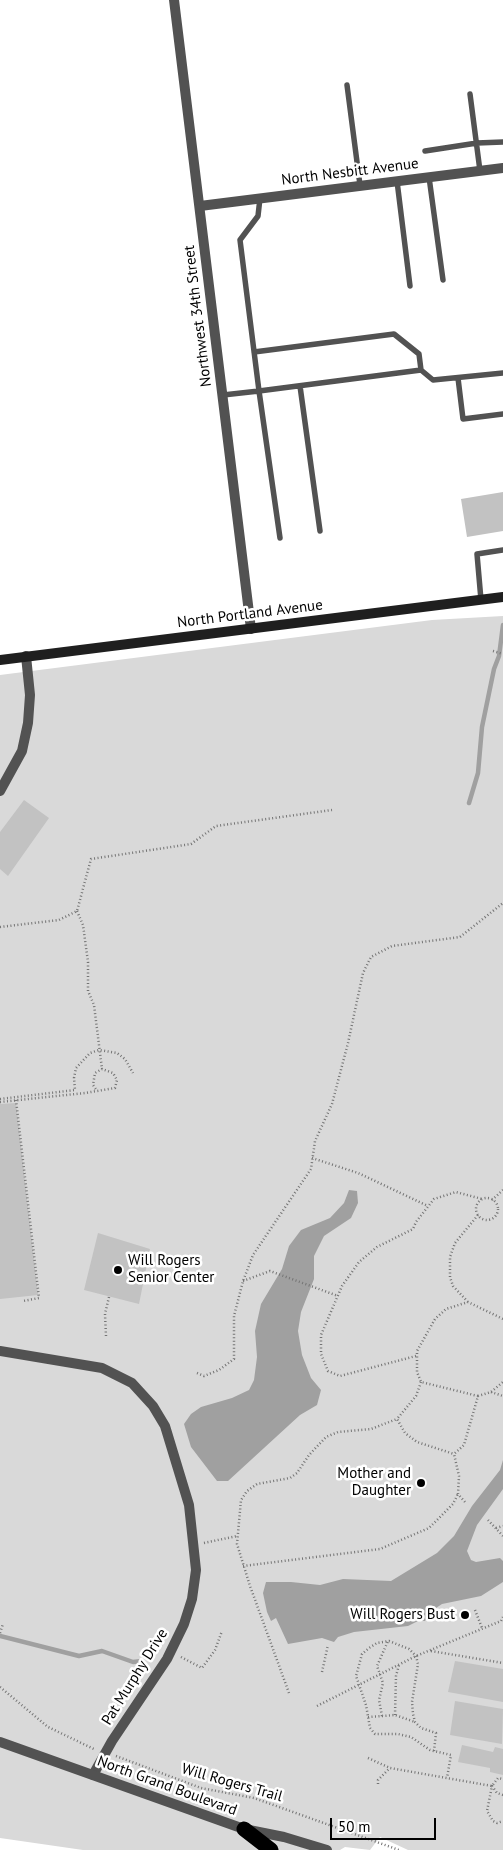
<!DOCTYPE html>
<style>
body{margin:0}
#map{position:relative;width:503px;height:1850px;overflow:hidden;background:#fff;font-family:"PT Sans",sans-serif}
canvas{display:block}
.scale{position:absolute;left:330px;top:1818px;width:106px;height:22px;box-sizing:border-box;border:2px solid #000;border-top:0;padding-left:6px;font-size:15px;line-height:18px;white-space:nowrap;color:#000;-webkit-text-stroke:4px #fff;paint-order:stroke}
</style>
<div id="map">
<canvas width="503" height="1850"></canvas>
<div class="scale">50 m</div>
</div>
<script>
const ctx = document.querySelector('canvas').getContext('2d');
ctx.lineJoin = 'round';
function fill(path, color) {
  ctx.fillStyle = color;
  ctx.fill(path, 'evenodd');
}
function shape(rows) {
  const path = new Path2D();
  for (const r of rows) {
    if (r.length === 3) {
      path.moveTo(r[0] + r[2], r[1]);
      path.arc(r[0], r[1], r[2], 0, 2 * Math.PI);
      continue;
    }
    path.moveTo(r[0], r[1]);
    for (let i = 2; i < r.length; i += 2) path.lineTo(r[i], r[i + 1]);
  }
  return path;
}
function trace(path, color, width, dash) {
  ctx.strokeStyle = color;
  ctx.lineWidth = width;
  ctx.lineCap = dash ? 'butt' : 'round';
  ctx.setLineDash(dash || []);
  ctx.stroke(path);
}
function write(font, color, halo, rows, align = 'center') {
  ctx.font = font + ' "PT Sans",sans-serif';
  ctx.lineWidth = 5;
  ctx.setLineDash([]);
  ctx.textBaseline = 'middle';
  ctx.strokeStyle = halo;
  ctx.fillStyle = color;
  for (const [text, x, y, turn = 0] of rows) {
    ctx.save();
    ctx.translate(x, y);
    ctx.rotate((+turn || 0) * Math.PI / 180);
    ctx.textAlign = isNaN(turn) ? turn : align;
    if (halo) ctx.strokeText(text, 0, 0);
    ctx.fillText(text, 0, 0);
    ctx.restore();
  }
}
fill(shape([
 [503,616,503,1850,408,1850,380,1837,370,1850,345,1847,340,1850,83,1850,0,1838,0,675,432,620]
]), '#d9d9d9');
fill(shape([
 [349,1190,357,1191,358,1203,351,1218,324,1236,314,1256,314,1279,301,1312,298,1331,302,1355,311,1378,321,1390,317,1405,300,1415,228,1481,217,1481,191,1447,184,1424,191,1414,201,1407,232,1398,249,1390,254,1380,257,1357,255,1331,261,1304,282,1269,289,1246,301,1230,330,1218,344,1203],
 [503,1460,503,1489,477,1525,467,1551,471,1560,476,1562,500,1558,503,1561,503,1582,481,1596,442,1604,430,1612,425,1621,418,1621,408,1626,354,1632,338,1637,334,1642,322,1638,288,1644,276,1618,271,1621,267,1612,263,1593,266,1582,291,1582,320,1585,343,1579,391,1581,437,1553,454,1536,472,1506,500,1470]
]), '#a0a0a0');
trace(shape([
 [469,803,478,773,482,727,494,669,499,656,503,625],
 [0,1636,79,1656,102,1651,133,1662,142,1661]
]), '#a0a0a0', 4.5);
fill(shape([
 [503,492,503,531,467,537,461,499],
 [24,800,49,818,8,876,0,869,0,832],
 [16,1103,38,1295,0,1299,0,1104],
 [98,1233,150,1249,139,1304,84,1290],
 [455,1661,503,1669,503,1702,448,1692],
 [455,1701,503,1709,502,1744,450,1735],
 [462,1745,493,1752,495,1747,503,1749,503,1775,490,1772,490,1768,458,1762]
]), '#c2c2c2');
const motorway = shape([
 [244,1829,271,1850]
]);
trace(motorway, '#dbdbdb', 18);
trace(shape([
 [493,651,503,654],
 [77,911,83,925,88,962,88,991,94,1005,102,1069],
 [0,927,59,920,77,911,91,859,191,844,216,826,332,810],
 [0,1099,75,1090,74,1078,76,1068,90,1053,99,1050,117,1053,125,1059,133,1073],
 [16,1100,39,1298,23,1301],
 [0,1102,85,1093,115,1088,117,1080,113,1073,102,1069,95,1073,93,1085,97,1091],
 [312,1158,358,1173,428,1206],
 [487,1209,11],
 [492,1200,503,1190],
 [243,1281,270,1271,338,1296],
 [468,1302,453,1286,450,1277,450,1257,455,1243,478,1215],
 [106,1336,105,1314,109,1297],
 [416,1356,340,1376,328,1371,321,1354,321,1335,342,1286,359,1262,377,1247,413,1229,416,1222,434,1199,456,1192,482,1199],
 [197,1373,204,1376,219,1370,234,1359,234,1316,243,1281,253,1255,311,1169,315,1141,332,1104,348,1043,363,973,371,957,392,946,460,937,503,903],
 [421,1382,416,1396,397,1419,405,1433,417,1442,454,1454],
 [491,1392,503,1396],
 [478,1396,421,1382,417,1372,417,1351,435,1319,446,1309,468,1302,503,1319],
 [465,1502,458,1494,459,1476,454,1454,464,1445,478,1396,491,1392,503,1382],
 [488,1520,503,1536],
 [496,1528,503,1526],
 [204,1543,237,1536],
 [243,1566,380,1549,429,1528,453,1504,458,1494],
 [475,1610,482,1628],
 [0,1633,3,1624],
 [431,1651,503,1663],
 [181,1657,202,1668,215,1650,222,1631],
 [322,1672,328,1645],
 [0,1687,48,1727,94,1749],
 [289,1693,250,1586,237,1544,241,1500,247,1491,257,1484,290,1478,297,1473,309,1455,326,1437,338,1432,371,1429,397,1419],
 [317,1706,416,1656,501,1621,503,1617],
 [395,1715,396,1676,399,1665],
 [382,1716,379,1700,383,1683,377,1666,388,1641],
 [368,1717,395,1715,415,1722],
 [434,1751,436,1733,421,1728,415,1722,413,1714,412,1702,418,1664,416,1656,409,1649,389,1641,377,1643,369,1648,362,1654,356,1676,366,1705,370,1728,375,1734,398,1734,411,1737,430,1750,434,1751,451,1755,447,1778],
 [116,1756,201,1788,254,1798,399,1850],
 [368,1758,390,1768,492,1786,498,1778,503,1779],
 [378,1784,378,1780,390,1768],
 [503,1795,497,1793,492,1786,487,1811,493,1821,497,1823,503,1821]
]), '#747474', 2.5, [1, 2.5]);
trace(shape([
 [347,85,360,185],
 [470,94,480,171],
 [425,151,477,143,503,142],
 [429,177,443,280],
 [397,181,410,286],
 [254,352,394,334,419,354,421,370],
 [458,378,463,419,503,414],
 [300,386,320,531],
 [223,395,259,391,240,240,258,216,260,198],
 [280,538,259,391,421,370,433,380,503,373],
 [481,600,477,554,503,550]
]), '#525252', 5.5);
trace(shape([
 [174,0,251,629],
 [200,206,503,168],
 [0,791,22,751,28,723,30,695,26,656],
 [0,1351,102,1368,132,1383,153,1406,165,1426,189,1505,196,1570,192,1599,184,1624,167,1659,112,1741,93,1775]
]), '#525252', 10);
trace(shape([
 [0,1742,244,1829,284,1837,327,1850]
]), '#525252', 10);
trace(shape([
 [0,660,503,597]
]), '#1f1f1f', 10);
trace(motorway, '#000', 15);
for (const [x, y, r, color] of [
 [118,1270,5,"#000"],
 [421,1483,5,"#000"],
 [465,1615,5,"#000"]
]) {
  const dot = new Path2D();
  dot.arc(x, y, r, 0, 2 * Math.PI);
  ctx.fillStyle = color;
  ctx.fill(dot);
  trace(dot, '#fff', 2);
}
write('15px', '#000', '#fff', [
 ["North Nesbitt Avenue",350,172,-7],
 ["Northwest 34th Street",198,316,-97],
 ["North Portland Avenue",250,614,-7],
 ["Pat Murphy Drive",135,1677,-58],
 ["Will Rogers Trail",232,1783,16],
 ["North Grand Boulevard",167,1786,20]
]);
write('15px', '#000', '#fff', [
 ["Will Rogers",128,1261,"left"],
 ["Senior Center",128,1278,"left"],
 ["Mother and",411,1474],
 ["Daughter",411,1491],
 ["Will Rogers Bust",455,1615]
], 'right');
</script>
